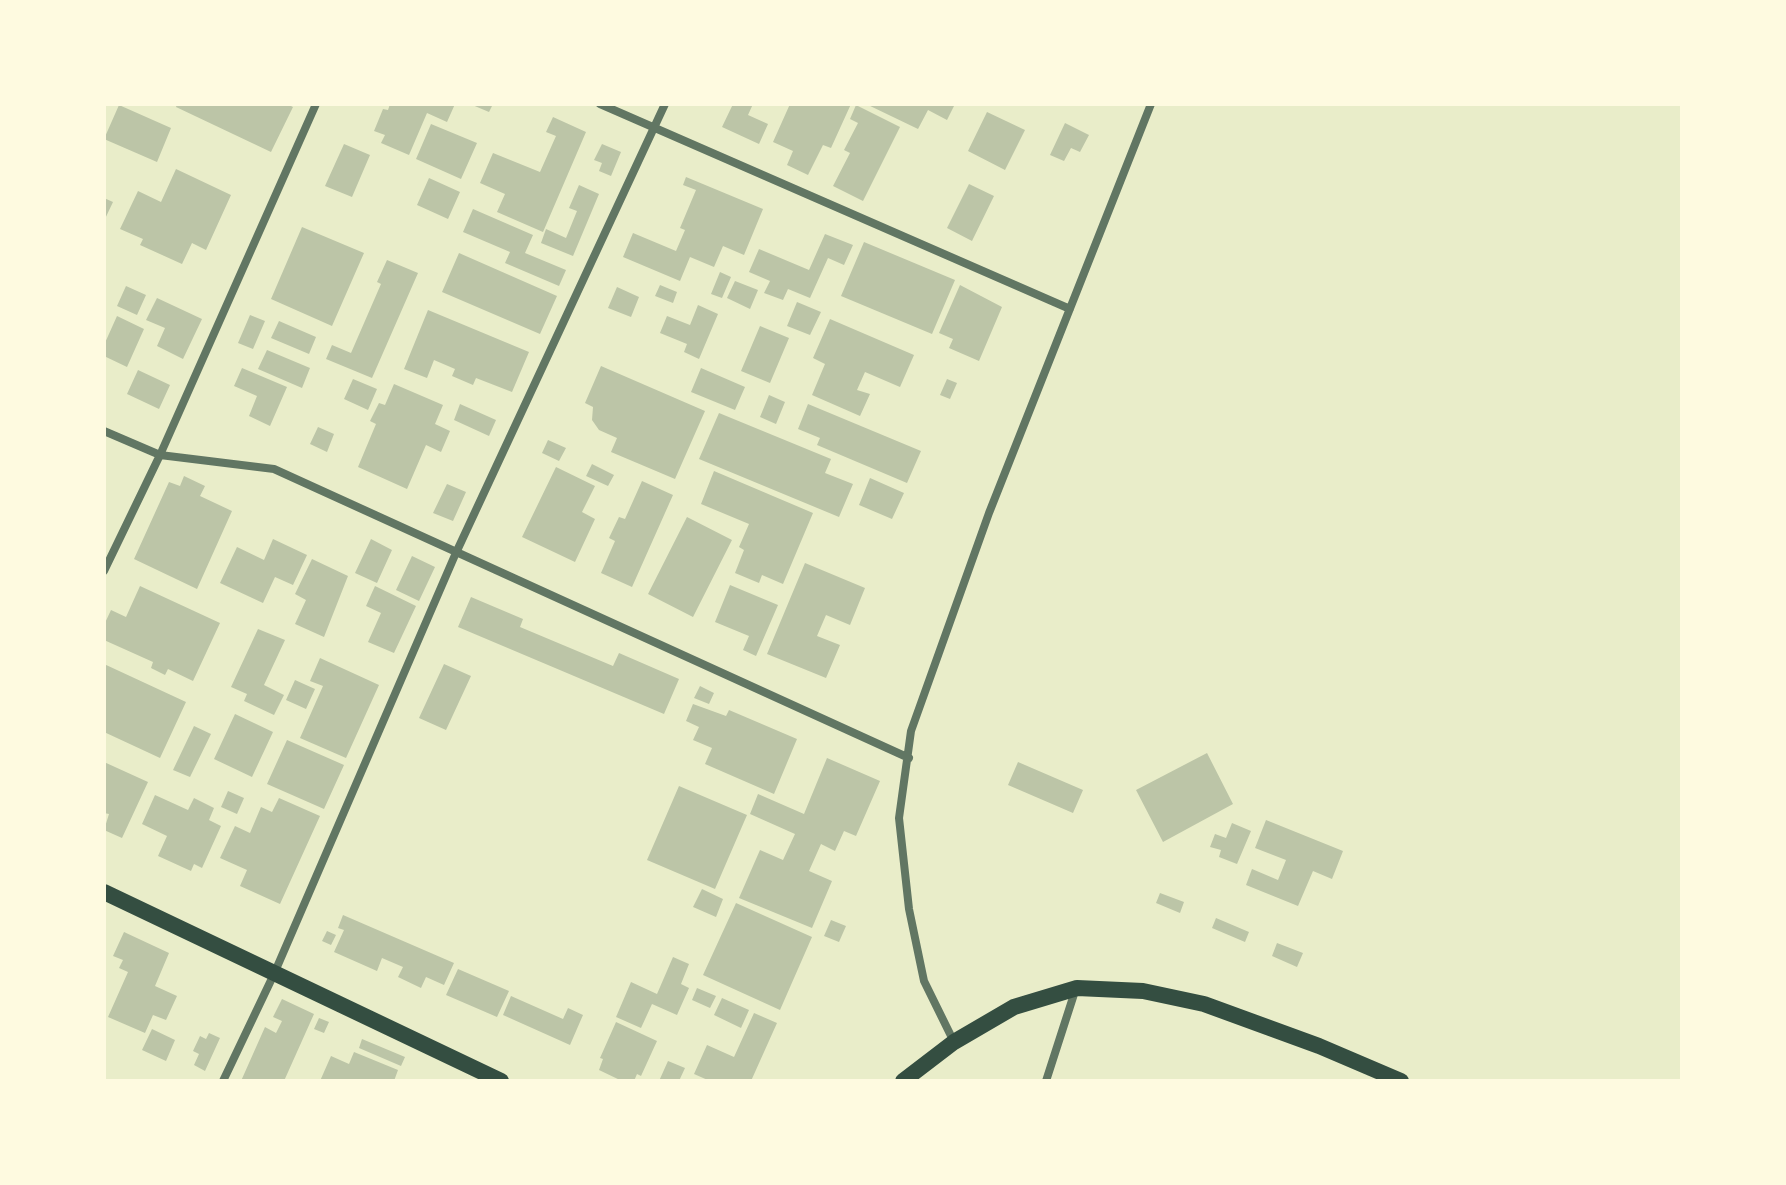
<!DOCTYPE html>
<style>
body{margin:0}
#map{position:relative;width:1786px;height:1185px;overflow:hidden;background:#e9edc9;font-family:Montserrat,sans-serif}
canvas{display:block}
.frame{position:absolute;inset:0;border:106px solid #fefae0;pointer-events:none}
</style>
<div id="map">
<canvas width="1786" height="1185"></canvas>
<div class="frame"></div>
</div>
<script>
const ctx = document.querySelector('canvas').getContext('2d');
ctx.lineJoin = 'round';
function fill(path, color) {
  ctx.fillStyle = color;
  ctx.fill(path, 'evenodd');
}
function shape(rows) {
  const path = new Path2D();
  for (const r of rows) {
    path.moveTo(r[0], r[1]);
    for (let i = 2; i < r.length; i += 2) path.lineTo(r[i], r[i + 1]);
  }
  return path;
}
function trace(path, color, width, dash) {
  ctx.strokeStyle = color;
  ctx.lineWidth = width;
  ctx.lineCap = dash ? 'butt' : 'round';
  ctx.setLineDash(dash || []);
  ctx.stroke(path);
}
fill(shape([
 [177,104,287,104,293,107,271,152,176,107],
 [390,104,455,104,447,122,427,113,409,155,381,143,385,135,374,131,383,109,388,110],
 [470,104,493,104,489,112],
 [733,104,753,104,748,115,768,124,759,144,722,127],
 [790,104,851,104,831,148,823,145,808,175,787,165,793,151,773,142],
 [866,104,955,104,947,120,928,110,918,129],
 [119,105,171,128,157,162,104,139],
 [856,105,900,127,863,201,833,186,850,153,844,150,858,123,850,119],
 [987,112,1025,130,1005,170,968,151],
 [553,117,586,132,543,232,497,212,505,194,480,183,493,153,540,172,556,136,546,132],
 [1065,123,1089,135,1080,152,1071,148,1064,161,1050,155],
 [431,124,477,143,461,179,416,159],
 [344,144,370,155,352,197,325,186],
 [602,144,621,152,611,176,599,171,602,163,594,160],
 [176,169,231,195,206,250,192,243,182,264,140,245,143,239,120,229,138,191,161,202],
 [686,177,763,209,744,255,723,246,714,267,690,257,680,281,623,257,633,233,676,251,685,230,680,228,696,190,683,185],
 [429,178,460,192,448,219,417,205],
 [969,184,994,196,972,241,947,228],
 [579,185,599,194,573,256,541,243,546,229,566,238,577,211,569,208],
 [104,198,113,202,104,221],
 [473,209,533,235,525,253,566,270,559,286,505,263,510,252,463,232],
 [302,227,364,253,332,326,271,299],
 [825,234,853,245,844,265,828,258,810,298,788,289,783,300,764,293,770,281,749,272,759,249,809,270],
 [864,242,955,280,932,334,841,296],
 [459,253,557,296,540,334,442,292],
 [387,260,418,273,372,378,326,359,332,345,351,353,381,284,377,282],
 [720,272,731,277,722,298,711,294],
 [735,281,758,290,750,309,727,298],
 [660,285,677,292,673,303,655,296],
 [960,285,1002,307,979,361,949,348,953,339,939,333],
 [126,286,146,295,137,315,117,306],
 [617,287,639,297,631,317,608,308],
 [157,298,202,319,183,359,157,346,165,328,146,320],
 [797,302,821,312,810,335,787,326],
 [698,305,718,314,699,359,684,352,687,344,660,333,667,316,690,325],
 [428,310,529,352,512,392,476,378,473,385,452,376,455,369,434,360,427,378,404,369],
 [250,315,265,321,253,349,238,343],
 [117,316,144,329,127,367,104,356,104,345],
 [830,319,914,355,900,387,865,372,857,390,870,394,860,416,812,395,825,364,813,358],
 [279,321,316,337,309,354,271,338],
 [760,326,789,338,770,383,741,371],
 [267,350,310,368,302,388,258,369],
 [601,366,705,411,675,479,611,452,617,438,599,430,592,420,593,407,585,403],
 [242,368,287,387,270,426,249,416,257,396,234,386],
 [701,368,745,387,735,410,691,392],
 [138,370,170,385,159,409,127,394],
 [353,379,377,389,368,410,344,399],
 [947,379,957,383,950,399,940,395],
 [394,384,443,405,435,424,450,431,441,452,426,445,407,489,358,467,376,424,370,421,379,403,385,405],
 [769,395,785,402,776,424,760,417],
 [460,404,496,420,489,436,454,420],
 [808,404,921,451,907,483,817,445,820,438,798,429],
 [719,413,831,459,825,473,853,484,839,517,699,459],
 [318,427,334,434,327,452,310,444],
 [548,440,566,448,559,461,542,453],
 [592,464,614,475,608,486,586,476],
 [556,467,595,486,582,512,595,519,575,562,522,537],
 [714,471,813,513,783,584,762,575,759,583,735,573,744,550,739,547,749,524,701,504],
 [184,476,205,486,200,496,232,511,197,589,134,559,169,482,180,486],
 [870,478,904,493,892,519,859,505],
 [642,481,673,495,632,587,601,573,615,541,609,538,619,517,625,519],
 [447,484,466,492,453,521,433,513],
 [687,517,732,540,693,617,648,594],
 [273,539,307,555,293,585,275,577,263,603,220,583,237,547,264,560],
 [371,539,392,550,377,583,355,573],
 [412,556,435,567,419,601,396,590],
 [312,559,348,576,324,637,295,624,306,600,295,594],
 [805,563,865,588,850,625,826,615,817,636,840,645,826,678,767,654],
 [730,585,778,605,756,656,743,650,749,636,715,622],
 [140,586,220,623,193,681,168,669,165,675,151,668,153,662,104,640,104,625,111,610,126,617],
 [375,586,416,606,394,653,368,642,381,613,366,606],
 [471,597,523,619,520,627,613,666,619,653,679,679,664,714,458,627],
 [258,629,285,640,264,685,284,695,274,715,244,701,247,694,231,687],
 [320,658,379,685,346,758,300,738,323,686,310,681],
 [104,664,186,702,160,758,104,732],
 [444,664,471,676,446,730,419,718],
 [295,680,315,689,306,709,286,700],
 [700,686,714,693,709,704,694,698],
 [693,704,726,716,729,710,797,739,774,794,705,764,712,748,693,740,699,727,686,721],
 [235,714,273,732,252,777,214,759],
 [194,726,211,734,190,777,173,770],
 [287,740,344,765,324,809,267,784],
 [1207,753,1233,804,1163,842,1136,790],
 [827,758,880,781,856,836,844,831,835,851,821,844,809,871,832,881,812,928,739,898,760,850,783,860,795,834,750,814,758,794,804,814],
 [104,762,148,782,122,838,104,830,109,814,104,813],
 [1018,762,1083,790,1073,813,1008,785],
 [679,786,747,815,715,889,647,860],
 [228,791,244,798,237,814,221,807],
 [155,795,188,810,194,798,214,808,209,820,221,826,202,868,194,864,191,871,158,856,167,836,142,824],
 [279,798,320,816,280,904,240,886,247,870,220,858,235,826,250,833,261,807,272,812],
 [1266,820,1343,851,1332,879,1313,871,1298,906,1246,885,1252,869,1278,880,1286,860,1255,848],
 [1232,823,1251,831,1237,864,1219,857,1221,850,1210,847,1215,834,1226,838],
 [702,889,723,899,716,917,693,907],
 [1160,893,1184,902,1180,913,1156,903],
 [736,903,812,937,780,1010,703,975],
 [343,915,454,963,444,985,426,977,421,988,398,977,403,967,382,958,377,971,334,952,344,930,338,928],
 [1216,918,1249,932,1245,942,1212,928],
 [831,920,846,926,839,942,824,936],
 [327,931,336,935,331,945,322,941],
 [124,932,169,953,155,986,177,996,166,1020,153,1015,145,1033,108,1017,128,972,119,968,123,960,113,956],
 [1277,943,1303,953,1297,967,1272,956],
 [673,957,689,964,681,984,689,988,677,1015,652,1004,641,1028,616,1017,631,982,657,994],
 [458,969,509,991,497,1017,446,995],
 [697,988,716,996,710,1008,692,1000],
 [511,996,563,1019,568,1008,583,1015,570,1045,503,1015],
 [722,998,749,1010,741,1028,714,1015],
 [282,999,314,1014,284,1081,241,1081,265,1027,276,1033,282,1021,273,1017],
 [754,1013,777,1023,751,1081,710,1081,694,1074,707,1045,734,1057],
 [319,1018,329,1022,324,1033,314,1029],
 [616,1022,657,1041,641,1076,637,1074,634,1081,622,1081,599,1070,603,1059,600,1058],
 [152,1029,175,1040,166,1061,142,1050],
 [209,1033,220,1038,205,1071,194,1065,199,1054,193,1051,200,1036,206,1039],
 [362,1039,405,1057,401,1066,359,1048],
 [354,1052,398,1070,394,1081,320,1081,331,1056,349,1064],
 [668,1061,685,1068,679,1081,659,1081]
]), '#bcc5a7');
trace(shape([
 [600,104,1070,309],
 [104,431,160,455,274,469,909,758],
 [104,571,160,455,316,104],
 [954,1042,924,981,909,909,899,818,911,731,989,513,1151,104],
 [223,1081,274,974,455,555,665,104],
 [1046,1081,1076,988]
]), '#617663', 8);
trace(shape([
 [104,892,501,1081],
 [903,1081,954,1042,1014,1007,1077,988,1143,991,1204,1004,1319,1046,1401,1081]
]), '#344e41', 16);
</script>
